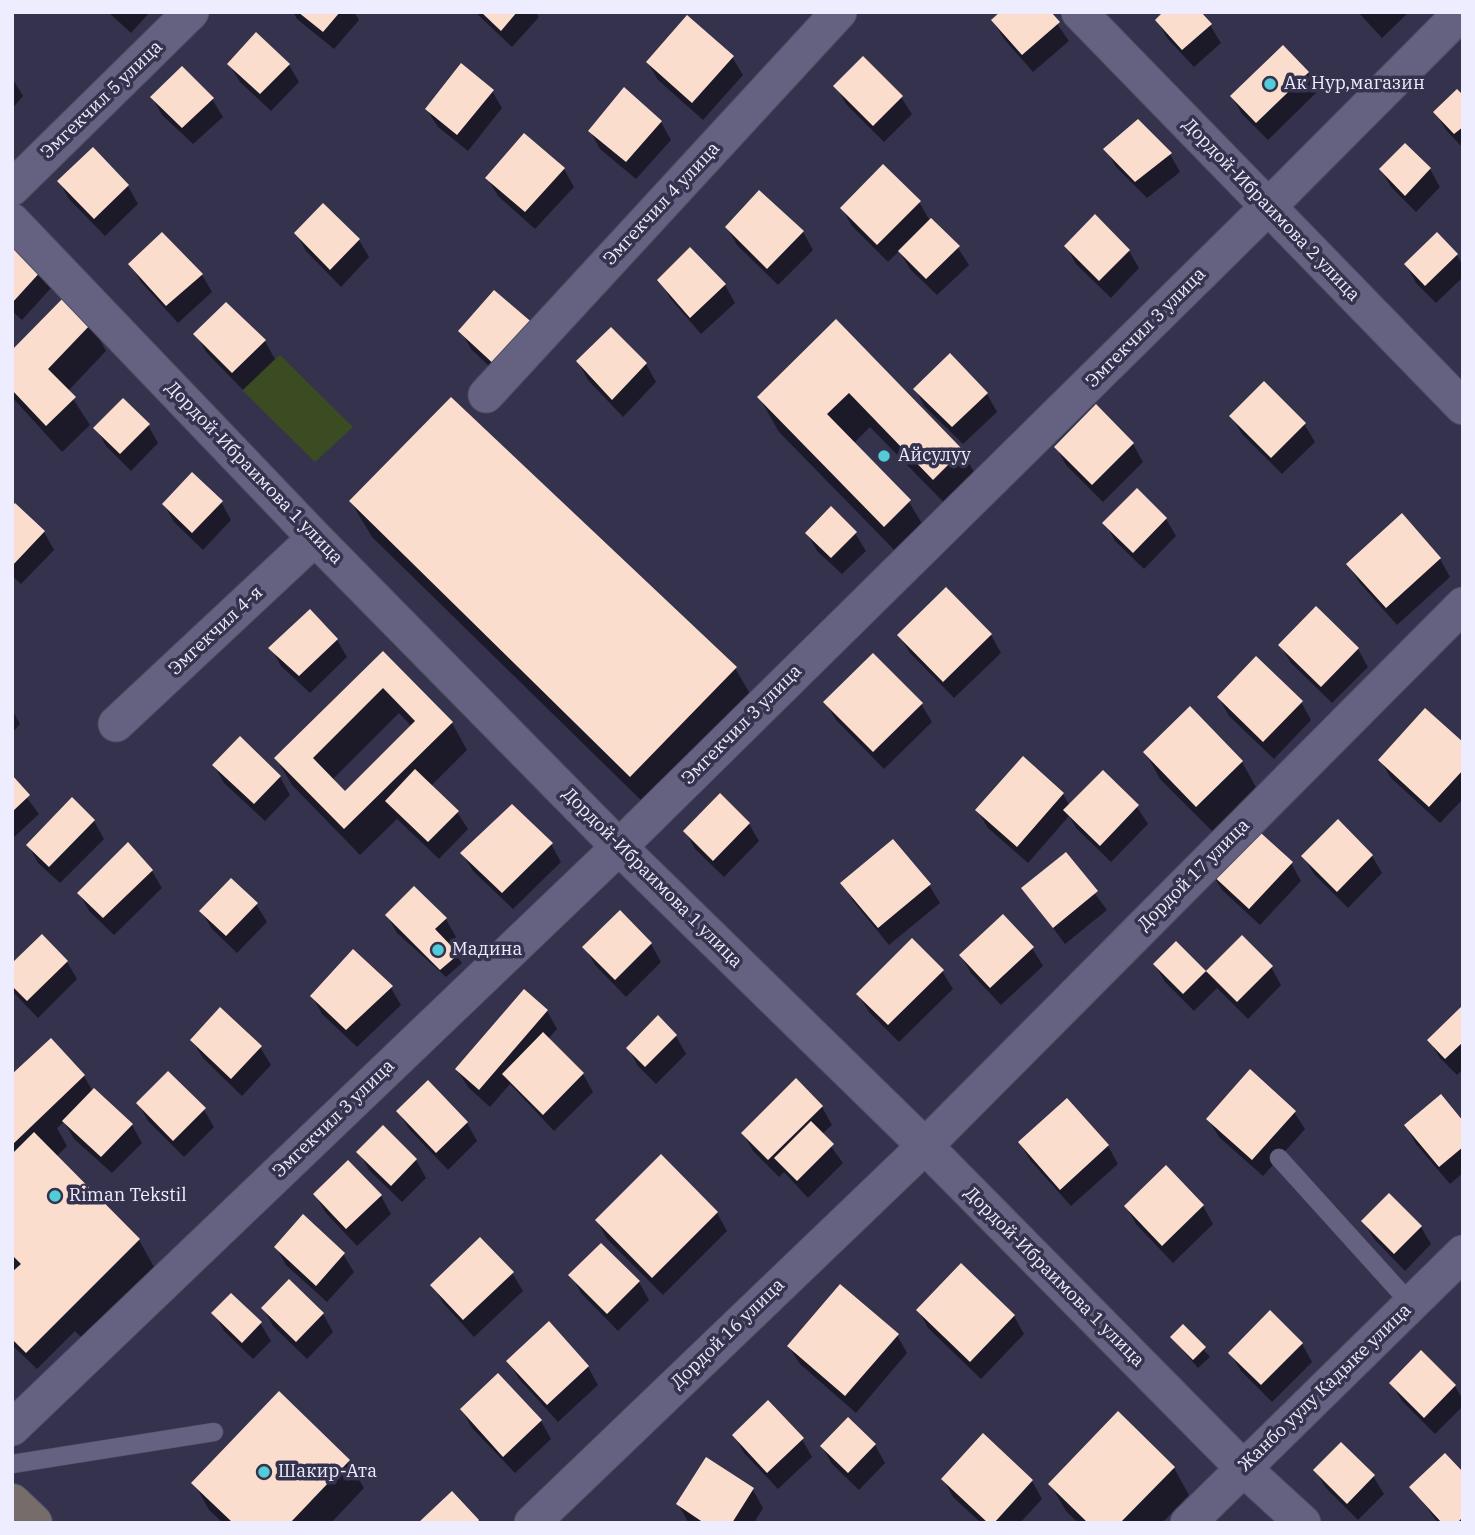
<!DOCTYPE html>
<meta charset="utf-8">
<style>
body{margin:0}
#map{position:relative;width:1475px;height:1535px;overflow:hidden;background:#35324e;font-family:"IBM Plex Serif",serif}
canvas{display:block}
.frame{position:absolute;inset:0;border:14px solid #eeedff;pointer-events:none}
</style>
<div id="map">
<canvas width="1475" height="1535"></canvas>
<div class="frame"></div>
</div>
<script>
const ctx = document.querySelector('canvas').getContext('2d');
ctx.lineJoin = 'round';
function fill(path, color) {
  ctx.fillStyle = color;
  ctx.fill(path, 'evenodd');
}
function shape(rows) {
  const path = new Path2D();
  for (const r of rows) {
    path.moveTo(r[0], r[1]);
    for (let i = 2; i < r.length; i += 2) path.lineTo(r[i], r[i + 1]);
  }
  return path;
}
function trace(path, color, width, dash) {
  ctx.strokeStyle = color;
  ctx.lineWidth = width;
  ctx.lineCap = dash ? 'butt' : 'round';
  ctx.setLineDash(dash || []);
  ctx.stroke(path);
}
function write(font, color, halo, rows, align = 'center') {
  ctx.font = font + ' "IBM Plex Serif",serif';
  ctx.lineWidth = 7;
  ctx.setLineDash([]);
  ctx.textBaseline = 'middle';
  ctx.strokeStyle = halo;
  ctx.fillStyle = color;
  for (const [text, x, y, turn = 0] of rows) {
    ctx.save();
    ctx.translate(x, y);
    ctx.rotate((+turn || 0) * Math.PI / 180);
    ctx.textAlign = isNaN(turn) ? turn : align;
    if (halo) ctx.strokeText(text, 0, 0);
    ctx.fillText(text, 0, 0);
    ctx.restore();
  }
}
fill(shape([
 [280,355,353,427,315,462,242,390]
]), '#3b4b22');
fill(shape([
 [108,12,150,12,131,33],
 [293,12,354,12,359,20,334,49,297,19],
 [475,12,536,12,539,17,512,47],
 [1049,12,1069,41,1033,72,1004,39,993,21],
 [1358,12,1409,12,1382,38],
 [1157,20,1210,25,1221,43,1194,67,1167,38],
 [1283,47,1308,73,1318,91,1268,140,1242,114,1232,97],
 [732,57,743,75,703,120,658,80,648,63],
 [229,64,289,65,299,82,271,111,240,82],
 [12,78,23,96,12,109],
 [836,86,901,97,912,114,884,142,846,104],
 [492,91,502,108,468,151,438,127,427,110],
 [152,97,212,99,223,117,193,144,162,115],
 [1463,98,1463,148,1446,130,1435,112],
 [661,122,671,140,636,179,600,149,590,131],
 [92,149,128,186,138,204,105,236,69,199,59,181],
 [1106,149,1170,154,1180,172,1147,198,1116,167],
 [564,169,574,187,535,229,498,196,487,178],
 [1430,169,1440,187,1416,212,1391,187,1381,170],
 [919,202,930,221,958,248,969,265,937,295,910,269,899,251,888,262,852,226,842,208],
 [727,228,803,232,813,250,778,285,737,245],
 [296,233,359,240,369,257,341,287,306,251],
 [1437,235,1457,255,1463,266,1463,277,1436,303,1416,283,1406,265],
 [1066,246,1129,251,1139,268,1111,298,1076,264],
 [12,249,41,270,52,287,22,320,12,311],
 [131,265,202,275,212,292,178,323,141,282],
 [660,280,725,285,735,303,701,334,670,298],
 [494,292,508,384,471,349,461,331],
 [836,322,962,451,982,486,955,514,870,427,853,444,909,502,930,537,905,561,779,432,759,397],
 [91,324,106,351,68,391,90,425,62,452,12,397,12,353],
 [196,334,265,341,275,359,243,390,206,352],
 [578,362,646,364,656,382,623,417,588,380],
 [915,389,987,394,997,412,963,444,925,407],
 [1231,416,1304,424,1315,442,1282,474,1242,434],
 [148,425,158,443,131,471,106,446,96,428],
 [1133,444,1143,462,1103,502,1066,465,1056,447],
 [221,502,231,520,203,550,174,522,164,504],
 [351,502,735,668,756,704,652,811,372,537],
 [12,509,44,532,54,550,21,584,12,576],
 [1402,516,1440,559,1450,577,1397,625,1359,582,1348,564],
 [1166,519,1176,536,1144,569,1115,541,1105,523],
 [807,533,855,533,866,551,842,574,817,551],
 [899,635,991,635,1001,653,954,698,910,653],
 [337,640,347,657,310,693,281,666,271,648],
 [1280,645,1358,649,1368,667,1332,703,1291,663],
 [383,653,452,723,467,750,431,786,457,812,468,829,439,859,397,819,360,855,292,785,276,758],
 [399,713,412,727,345,793,332,780],
 [1219,698,1301,702,1311,720,1274,759,1229,716],
 [825,702,921,704,932,722,884,769,836,720],
 [12,710,20,724,12,733],
 [1463,744,1463,799,1440,823,1391,778,1380,760],
 [1145,752,1242,762,1257,789,1213,832,1160,779],
 [214,765,280,777,290,795,265,821,224,783],
 [12,778,39,814,12,839],
 [1063,794,1070,806,1137,807,1148,824,1111,862,1076,828,1069,816,1028,863,988,828,977,810],
 [94,821,104,839,60,883,38,863,28,845],
 [749,824,759,841,724,877,695,849,685,831],
 [551,844,561,862,513,909,473,871,462,853],
 [1066,855,1107,910,1065,944,1024,889],
 [1303,856,1372,856,1382,873,1348,908,1314,874],
 [1291,863,1301,881,1260,925,1222,890,1211,872],
 [152,871,162,888,114,935,89,911,79,893],
 [843,883,929,885,940,903,889,945,853,901],
 [256,904,267,922,237,953,212,929,201,911],
 [387,916,446,919,456,937,448,945,462,963,446,977,397,933],
 [1242,937,1271,967,1281,985,1248,1019,1217,988,1194,1011,1165,982,1155,965,1176,944,1206,973],
 [651,944,661,962,626,997,595,965,585,947],
 [1032,948,1043,966,1001,1005,971,973,961,956],
 [67,962,77,979,38,1018,12,991,12,966],
 [942,971,953,989,899,1042,869,1012,858,994],
 [391,988,401,1005,357,1047,322,1014,312,996],
 [1463,1008,1463,1069,1457,1075,1440,1058,1429,1040],
 [547,1011,557,1029,548,1039,583,1074,593,1092,554,1131,510,1084,490,1107,468,1087,457,1070],
 [676,1036,686,1054,656,1084,638,1066,628,1048],
 [51,1040,84,1076,93,1092,132,1125,142,1143,112,1173,74,1139,64,1122,57,1128,67,1146,56,1157,139,1240,159,1276,89,1345,75,1331,37,1369,12,1345,12,1274,15,1271,12,1268,12,1075],
 [192,1040,260,1047,271,1065,242,1096,203,1058],
 [428,1082,467,1123,477,1141,448,1170,409,1129,398,1111],
 [1067,1100,1108,1146,1118,1164,1071,1206,1030,1160,1020,1143],
 [138,1103,204,1110,214,1127,184,1157,148,1121],
 [822,1107,832,1125,822,1134,843,1163,808,1198,784,1172,779,1177,753,1151,743,1133],
 [1294,1112,1305,1129,1263,1176,1219,1137,1208,1119],
 [1463,1123,1463,1173,1450,1184,1416,1144,1406,1126],
 [359,1152,416,1160,426,1178,402,1202,369,1170],
 [661,1157,717,1213,727,1231,663,1295,607,1239,597,1221],
 [1166,1168,1203,1206,1213,1224,1173,1263,1136,1224,1126,1207],
 [315,1194,381,1196,391,1214,357,1246,325,1212],
 [1363,1221,1421,1227,1431,1244,1405,1271,1374,1239],
 [276,1247,343,1254,354,1272,327,1302,286,1265],
 [961,1265,1014,1316,1024,1334,981,1379,928,1328,918,1310],
 [512,1273,523,1291,474,1337,443,1303,433,1285],
 [571,1275,639,1282,649,1300,618,1331,581,1293],
 [263,1308,323,1314,333,1332,307,1359,273,1326],
 [214,1313,260,1323,271,1341,253,1359,224,1331],
 [549,1324,588,1367,598,1385,558,1422,519,1379,508,1361],
 [1183,1327,1210,1357,1198,1368,1172,1338],
 [897,1335,907,1353,856,1413,800,1364,789,1347],
 [1302,1344,1312,1362,1272,1402,1241,1371,1230,1353],
 [1421,1353,1455,1386,1463,1400,1463,1406,1435,1434,1402,1401,1391,1383],
 [462,1410,541,1421,551,1439,515,1473,472,1428],
 [734,1435,802,1439,812,1457,778,1489,744,1453],
 [983,1436,1032,1481,1042,1499,1020,1523,981,1523,953,1497,943,1479],
 [875,1445,885,1463,859,1490,832,1464,822,1447],
 [706,1460,753,1490,763,1508,754,1523,688,1522,678,1504],
 [348,1461,364,1488,331,1523,223,1523,209,1510,194,1483],
 [1174,1468,1189,1495,1162,1523,1078,1523,1066,1511,1050,1484],
 [1315,1470,1373,1476,1384,1494,1358,1520,1326,1488],
 [1463,1475,1463,1523,1438,1523,1412,1487]
]), '#0007');
fill(shape([
 [298,12,340,12,323,32],
 [481,12,517,12,501,31],
 [1000,12,1051,12,1060,22,1022,55,991,20],
 [1163,12,1201,12,1212,24,1182,50,1155,20],
 [687,15,734,56,692,103,646,62],
 [256,32,290,64,260,94,227,64],
 [1283,45,1309,72,1256,123,1230,96],
 [863,56,903,96,873,126,833,86],
 [461,63,494,90,457,135,425,109],
 [182,66,214,98,182,128,150,97],
 [624,87,662,121,626,162,588,131],
 [1457,89,1463,95,1463,127,1454,134,1433,112],
 [1138,119,1172,153,1135,182,1103,149],
 [524,133,565,168,525,212,485,178],
 [1405,143,1431,168,1405,196,1379,169],
 [93,147,129,185,94,219,57,181],
 [883,164,921,201,877,245,840,208],
 [759,190,804,231,767,269,725,227],
 [323,203,360,239,330,270,294,233],
 [1095,214,1130,250,1099,281,1064,246],
 [931,218,960,246,926,279,898,251],
 [162,232,203,274,166,306,128,264],
 [1437,232,1458,254,1425,286,1404,264],
 [12,246,43,269,12,303],
 [690,247,726,284,690,318,657,280],
 [494,290,535,325,497,367,458,331],
 [67,294,92,323,48,369,76,397,46,426,12,390,12,350],
 [226,302,266,340,232,373,193,334],
 [836,319,963,450,933,480,849,393,827,414,911,500,884,527,757,397],
 [611,327,647,363,612,400,576,361],
 [950,353,988,393,952,427,913,389],
 [1264,381,1306,423,1271,458,1229,416],
 [451,397,737,667,630,777,349,501],
 [123,398,150,424,120,454,93,428],
 [1096,404,1134,443,1092,485,1054,447],
 [192,472,223,501,192,533,162,504],
 [1137,488,1167,518,1133,553,1102,523],
 [15,503,45,531,12,566,12,507],
 [831,506,857,532,831,558,805,533],
 [1402,513,1441,558,1386,608,1346,564],
 [946,587,992,634,943,682,897,635],
 [1316,606,1359,648,1321,687,1278,645],
 [310,609,338,639,299,676,268,648],
 [383,651,453,722,344,829,274,758],
 [383,688,415,721,345,791,313,758],
 [873,653,923,703,873,752,823,702],
 [1256,656,1303,701,1263,742,1217,697],
 [1190,706,1243,761,1196,807,1143,752],
 [1425,708,1463,742,1463,770,1429,807,1378,760],
 [240,736,281,776,254,804,212,765],
 [1023,756,1064,793,1017,847,975,810],
 [415,769,459,811,428,842,385,801],
 [1103,770,1139,805,1100,846,1063,810],
 [12,775,30,795,12,812],
 [720,793,750,823,713,861,683,831],
 [72,797,95,820,49,867,26,845],
 [512,804,553,843,502,893,460,853],
 [1338,819,1373,855,1337,892,1301,856],
 [1252,825,1293,862,1249,909,1209,872],
 [893,839,931,884,878,928,840,883],
 [128,842,153,870,103,918,77,893],
 [1066,852,1098,891,1053,928,1021,888],
 [231,878,258,903,226,936,199,911],
 [414,886,447,918,435,929,459,954,440,970,385,915],
 [620,910,652,943,615,980,582,947],
 [1003,914,1034,947,990,988,959,955],
 [42,934,68,961,27,1001,12,986,12,963],
 [1242,935,1273,966,1237,1002,1206,971],
 [912,938,944,970,888,1025,856,994],
 [1176,941,1206,971,1183,994,1153,964],
 [353,949,393,986,346,1030,310,996],
 [524,989,548,1010,479,1090,455,1069],
 [1463,1005,1463,1042,1445,1059,1427,1040],
 [220,1007,262,1046,231,1079,190,1040],
 [658,1015,677,1035,645,1067,626,1048],
 [543,1032,584,1073,543,1115,502,1074],
 [51,1038,85,1075,12,1145,12,1074],
 [1250,1069,1296,1111,1252,1160,1206,1119],
 [168,1071,206,1108,173,1141,136,1103],
 [796,1078,823,1106,768,1160,741,1133],
 [428,1080,468,1122,436,1153,396,1111],
 [94,1088,133,1124,101,1157,62,1121],
 [1441,1094,1463,1121,1463,1147,1439,1167,1404,1125],
 [1067,1098,1109,1145,1060,1190,1018,1142],
 [811,1121,834,1144,797,1181,774,1158],
 [383,1125,417,1159,391,1186,356,1152],
 [34,1132,140,1239,26,1353,12,1339,12,1272,21,1264,12,1255,12,1154],
 [661,1154,718,1212,652,1278,595,1220],
 [348,1160,382,1195,346,1229,313,1194],
 [1166,1165,1204,1205,1162,1246,1124,1206],
 [1389,1193,1422,1226,1394,1254,1361,1221],
 [303,1214,345,1253,316,1286,274,1247],
 [480,1237,514,1272,463,1320,430,1285],
 [601,1243,640,1281,607,1314,568,1275],
 [961,1263,1015,1315,970,1362,916,1310],
 [289,1279,324,1313,296,1342,261,1308],
 [840,1284,899,1334,845,1396,787,1346],
 [231,1293,262,1322,242,1343,211,1313],
 [1270,1310,1303,1343,1261,1385,1228,1353],
 [549,1321,589,1366,547,1405,506,1361],
 [1183,1324,1206,1347,1193,1360,1170,1337],
 [1421,1350,1456,1385,1424,1418,1389,1383],
 [498,1373,542,1420,503,1457,460,1409],
 [279,1391,350,1460,290,1523,233,1523,191,1483],
 [768,1400,804,1438,767,1473,732,1435],
 [1118,1411,1175,1467,1120,1523,1088,1523,1048,1484],
 [848,1417,876,1444,848,1473,820,1446],
 [983,1433,1033,1480,994,1523,988,1523,941,1479],
 [1341,1442,1375,1475,1347,1504,1313,1470],
 [1445,1453,1463,1472,1463,1517,1457,1523,1442,1523,1409,1487],
 [706,1457,754,1488,732,1523,704,1523,676,1504],
 [452,1491,479,1520,477,1523,418,1523]
]), '#fbddce');
const service = shape([
 [1279,1158,1411,1304],
 [12,1464,214,1432]
]);
const minor = shape([
 [1079,12,1463,407],
 [12,188,191,12],
 [12,221,315,538,619,847,925,1146,1243,1468,1303,1523],
 [486,395,839,12],
 [116,724,315,538],
 [12,1428,619,847,1268,207,1462,12],
 [532,1523,925,1146,1463,605],
 [1188,1523,1463,1253]
]);
const secondary = shape([
 [12,1503,33,1523]
]);
trace(service, '#4f4d65', 19);
trace(minor, '#4f4d65', 37);
trace(secondary, '#4f4d65', 40);
trace(service, '#656281', 18);
trace(minor, '#656281', 35);
trace(secondary, '#766d6a', 38);
for (const [x, y, r, color] of [
 [1270,84,7,"#52ccd6"],
 [884,456,7,"#52ccd6"],
 [438,950,7,"#52ccd6"],
 [55,1196,7,"#52ccd6"],
 [264,1472,7,"#52ccd6"]
]) {
  const dot = new Path2D();
  dot.arc(x, y, r, 0, 2 * Math.PI);
  ctx.fillStyle = color;
  ctx.fill(dot);
  trace(dot, '#35324e', 2.5);
}
write('18px', '#eeedff', '#35324e', [
 ["Ак Нур,магазин",1284,84],
 ["Айсулуу",898,456],
 ["Мадина",452,950],
 ["Riman Tekstil",69,1196],
 ["Шакир-Ата",278,1472]
], 'left');
write('18px', '#eeedff', '#35324e', [
 ["Эмгекчил 5 улица",102,100,-44],
 ["Эмгекчил 4 улица",662,204,-47],
 ["Дордой-Ибраимова 2 улица",1271,210,46],
 ["Эмгекчил 3 улица",1146,328,-45],
 ["Дордой-Ибраимова 1 улица",254,473,46],
 ["Эмгекчил 4-я",216,631,-43],
 ["Эмгекчил 3 улица",742,725,-45],
 ["Дордой 17 улица",1194,875,-45],
 ["Дордой-Ибраимова 1 улица",652,878,45],
 ["Эмгекчил 3 улица",334,1119,-44],
 ["Дордой-Ибраимова 1 улица",1054,1277,45],
 ["Дордой 16 улица",728,1334,-44],
 ["Жанбо уулу Кадыке улица",1325,1388,-44]
]);
</script>
